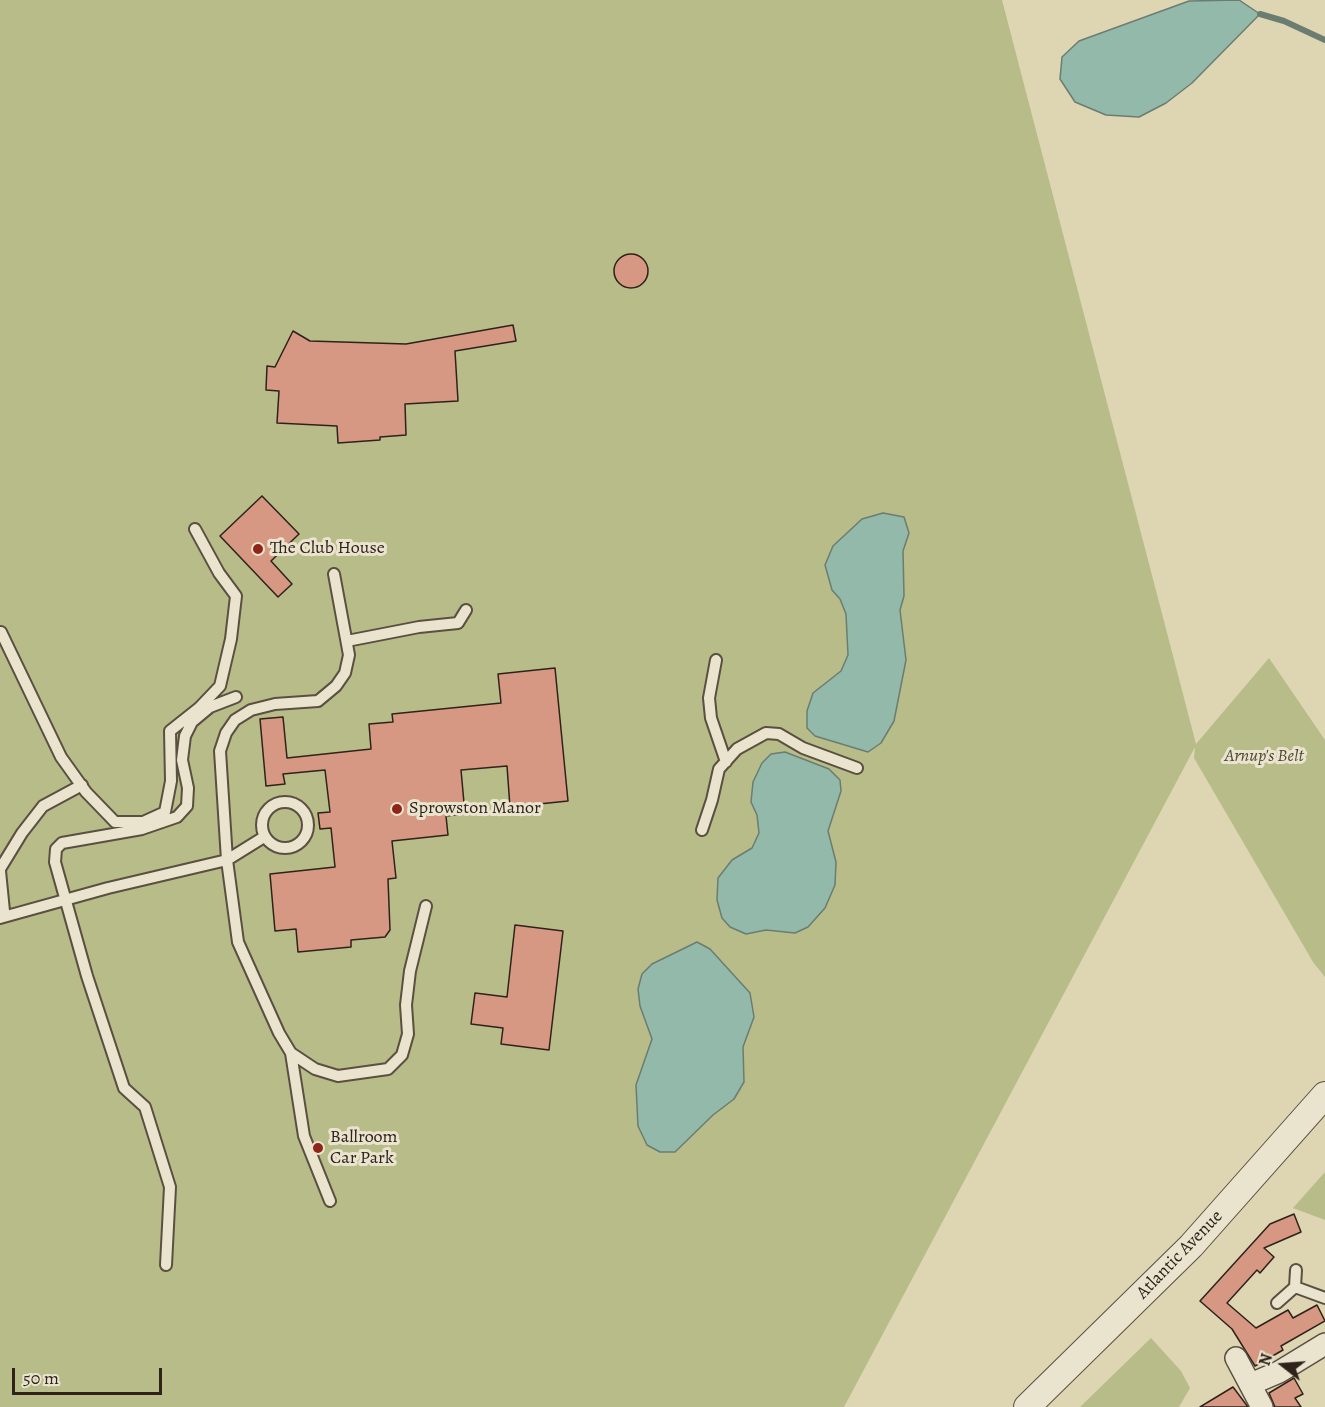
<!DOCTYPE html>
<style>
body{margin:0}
#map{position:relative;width:1325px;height:1407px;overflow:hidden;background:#ded5b3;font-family:Alegreya,serif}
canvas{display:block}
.north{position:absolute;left:1253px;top:1335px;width:60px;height:60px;-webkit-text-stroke:4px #eae4ce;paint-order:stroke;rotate:287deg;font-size:16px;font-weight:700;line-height:24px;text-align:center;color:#2e221b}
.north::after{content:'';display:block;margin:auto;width:21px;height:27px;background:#2e221b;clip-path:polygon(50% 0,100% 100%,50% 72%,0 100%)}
.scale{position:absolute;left:12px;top:1368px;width:150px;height:27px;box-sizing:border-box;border:3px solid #2e221b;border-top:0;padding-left:8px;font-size:18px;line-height:21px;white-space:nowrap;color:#2e221b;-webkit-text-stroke:4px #eae4ce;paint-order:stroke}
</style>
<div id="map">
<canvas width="1325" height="1407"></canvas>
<div class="north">N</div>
<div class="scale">50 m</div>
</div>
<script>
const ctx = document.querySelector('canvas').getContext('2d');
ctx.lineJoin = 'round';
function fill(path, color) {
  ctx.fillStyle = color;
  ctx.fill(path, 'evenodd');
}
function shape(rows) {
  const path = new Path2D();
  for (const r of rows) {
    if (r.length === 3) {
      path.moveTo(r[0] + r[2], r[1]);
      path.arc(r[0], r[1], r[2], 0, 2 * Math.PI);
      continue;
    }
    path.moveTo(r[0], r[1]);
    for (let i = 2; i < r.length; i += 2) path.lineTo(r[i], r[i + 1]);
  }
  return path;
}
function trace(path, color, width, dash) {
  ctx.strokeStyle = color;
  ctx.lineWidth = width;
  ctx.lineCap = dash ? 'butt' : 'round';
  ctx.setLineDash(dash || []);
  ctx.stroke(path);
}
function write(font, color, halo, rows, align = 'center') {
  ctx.font = font + ' Alegreya,serif';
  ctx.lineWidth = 6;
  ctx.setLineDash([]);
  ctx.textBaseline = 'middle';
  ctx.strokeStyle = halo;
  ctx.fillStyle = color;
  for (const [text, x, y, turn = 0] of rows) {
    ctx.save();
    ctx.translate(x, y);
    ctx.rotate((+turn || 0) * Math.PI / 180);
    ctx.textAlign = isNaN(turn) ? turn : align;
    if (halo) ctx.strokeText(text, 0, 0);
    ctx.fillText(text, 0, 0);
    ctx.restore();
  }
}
fill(shape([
 [0,0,1002,0,1196,744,1269,658,1325,740,1325,977,1313,962,1194,758,1195,747,844,1407,0,1407],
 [1325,1172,1325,1220,1293,1208],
 [1151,1338,1181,1371,1190,1388,1179,1407,1080,1407]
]), '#b7bc89');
const water = shape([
 [1239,0,1260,14,1192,83,1166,103,1139,117,1106,115,1075,102,1060,79,1062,57,1079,41,1189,1,1239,0],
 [883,513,904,517,909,533,903,551,904,596,900,610,906,660,894,721,881,743,868,752,815,736,807,728,807,711,813,693,841,671,848,655,846,614,840,599,832,590,825,565,833,546,862,519,883,513],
 [785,752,829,769,840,780,841,791,828,831,836,862,835,885,825,908,808,927,795,933,766,930,746,934,730,927,722,918,717,900,718,878,732,860,752,848,759,833,757,815,751,802,753,782,762,763,771,754,785,752],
 [697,942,710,949,750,993,754,1017,743,1047,744,1082,734,1099,713,1115,675,1152,660,1152,647,1145,638,1126,636,1085,652,1039,640,1006,638,989,642,974,652,964,697,942]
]);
fill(water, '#93b9aa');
trace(water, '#6b7d71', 1.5);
trace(shape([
 [1260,14,1284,21,1325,40]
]), '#6b7d71', 6);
const building = shape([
 [631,271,17],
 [513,325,516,341,455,351,458,401,405,404,406,435,380,437,380,440,338,443,337,426,277,423,279,391,266,390,267,366,275,367,293,331,310,341,406,344,513,325],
 [262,496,299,534,271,561,292,584,278,597,220,536,262,496],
 [555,668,568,801,510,807,507,766,461,770,465,814,446,816,448,835,392,841,396,878,388,879,390,930,385,937,351,940,351,947,298,952,296,929,275,931,270,874,335,867,331,828,320,829,318,813,330,812,325,770,283,774,285,784,266,786,260,719,283,717,287,758,371,749,369,724,393,722,392,714,501,703,498,674,555,668],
 [515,925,563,931,549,1050,501,1044,503,1028,471,1024,475,993,507,997,515,925],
 [1294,1214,1301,1232,1264,1248,1274,1257,1260,1273,1257,1270,1227,1303,1256,1328,1288,1310,1293,1318,1317,1305,1325,1321,1281,1346,1283,1350,1255,1366,1232,1329,1200,1301,1270,1224,1294,1214],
 [1294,1378,1303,1394,1295,1398,1301,1407,1275,1407,1269,1393,1294,1378],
 [1233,1387,1248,1407,1200,1407,1233,1387]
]);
fill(building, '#d69883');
trace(building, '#2e221b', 1.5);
const service = shape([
 [1,632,61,757,86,792,115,822,143,822,165,812,171,781,170,731,199,708,220,686,231,639,236,596,219,573,195,529],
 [347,641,419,627,458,623,466,610],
 [716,660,709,698,711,718,726,762],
 [285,825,23],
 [702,830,712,800,719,769,737,749,766,733,779,734,803,748,857,768],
 [264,837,227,860,238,942,279,1033,291,1053,304,1136,330,1201],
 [0,869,22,833,43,806,82,785],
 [0,871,4,911],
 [0,918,108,888,227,860,220,751,226,733,235,720,251,710,275,704,318,701,336,686,345,673,349,655,334,574],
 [291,1053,315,1069,338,1076,388,1069,402,1055,408,1034,406,1005,410,971,426,906],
 [166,1265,170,1187,145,1107,124,1088,87,976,55,862,56,849,62,843,142,829,177,817,187,806,188,788,182,760,185,736,192,722,210,707,236,697],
 [1295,1287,1325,1298],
 [1277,1303,1295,1287,1296,1270]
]);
const minor = shape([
 [1236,1358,1262,1407],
 [1251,1384,1279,1372,1325,1344]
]);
const tertiary = shape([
 [1027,1407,1191,1246,1325,1095]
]);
trace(service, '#5a4f41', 14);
trace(minor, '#5a4f41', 24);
trace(tertiary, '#5a4f41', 28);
trace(service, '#eae4ce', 10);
trace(minor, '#eae4ce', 21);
trace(tertiary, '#eae4ce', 26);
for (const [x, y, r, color] of [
 [258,549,6,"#8f2418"],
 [397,809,6,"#8f2418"],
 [318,1148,6,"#8f2418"]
]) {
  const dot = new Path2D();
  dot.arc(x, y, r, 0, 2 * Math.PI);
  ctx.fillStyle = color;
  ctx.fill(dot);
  trace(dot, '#eae4ce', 2);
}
write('18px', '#2e221b', '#eae4ce', [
 ["The Club House",270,549],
 ["Sprowston Manor",409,809],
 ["Ballroom",330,1138],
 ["Car Park",330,1159]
], 'left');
write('italic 18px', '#504836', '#eae4ce', [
 ["Arnup's Belt",1264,757]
]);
write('18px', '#2e221b', '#eae4ce', [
 ["Atlantic Avenue",1180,1255,-46]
]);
</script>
